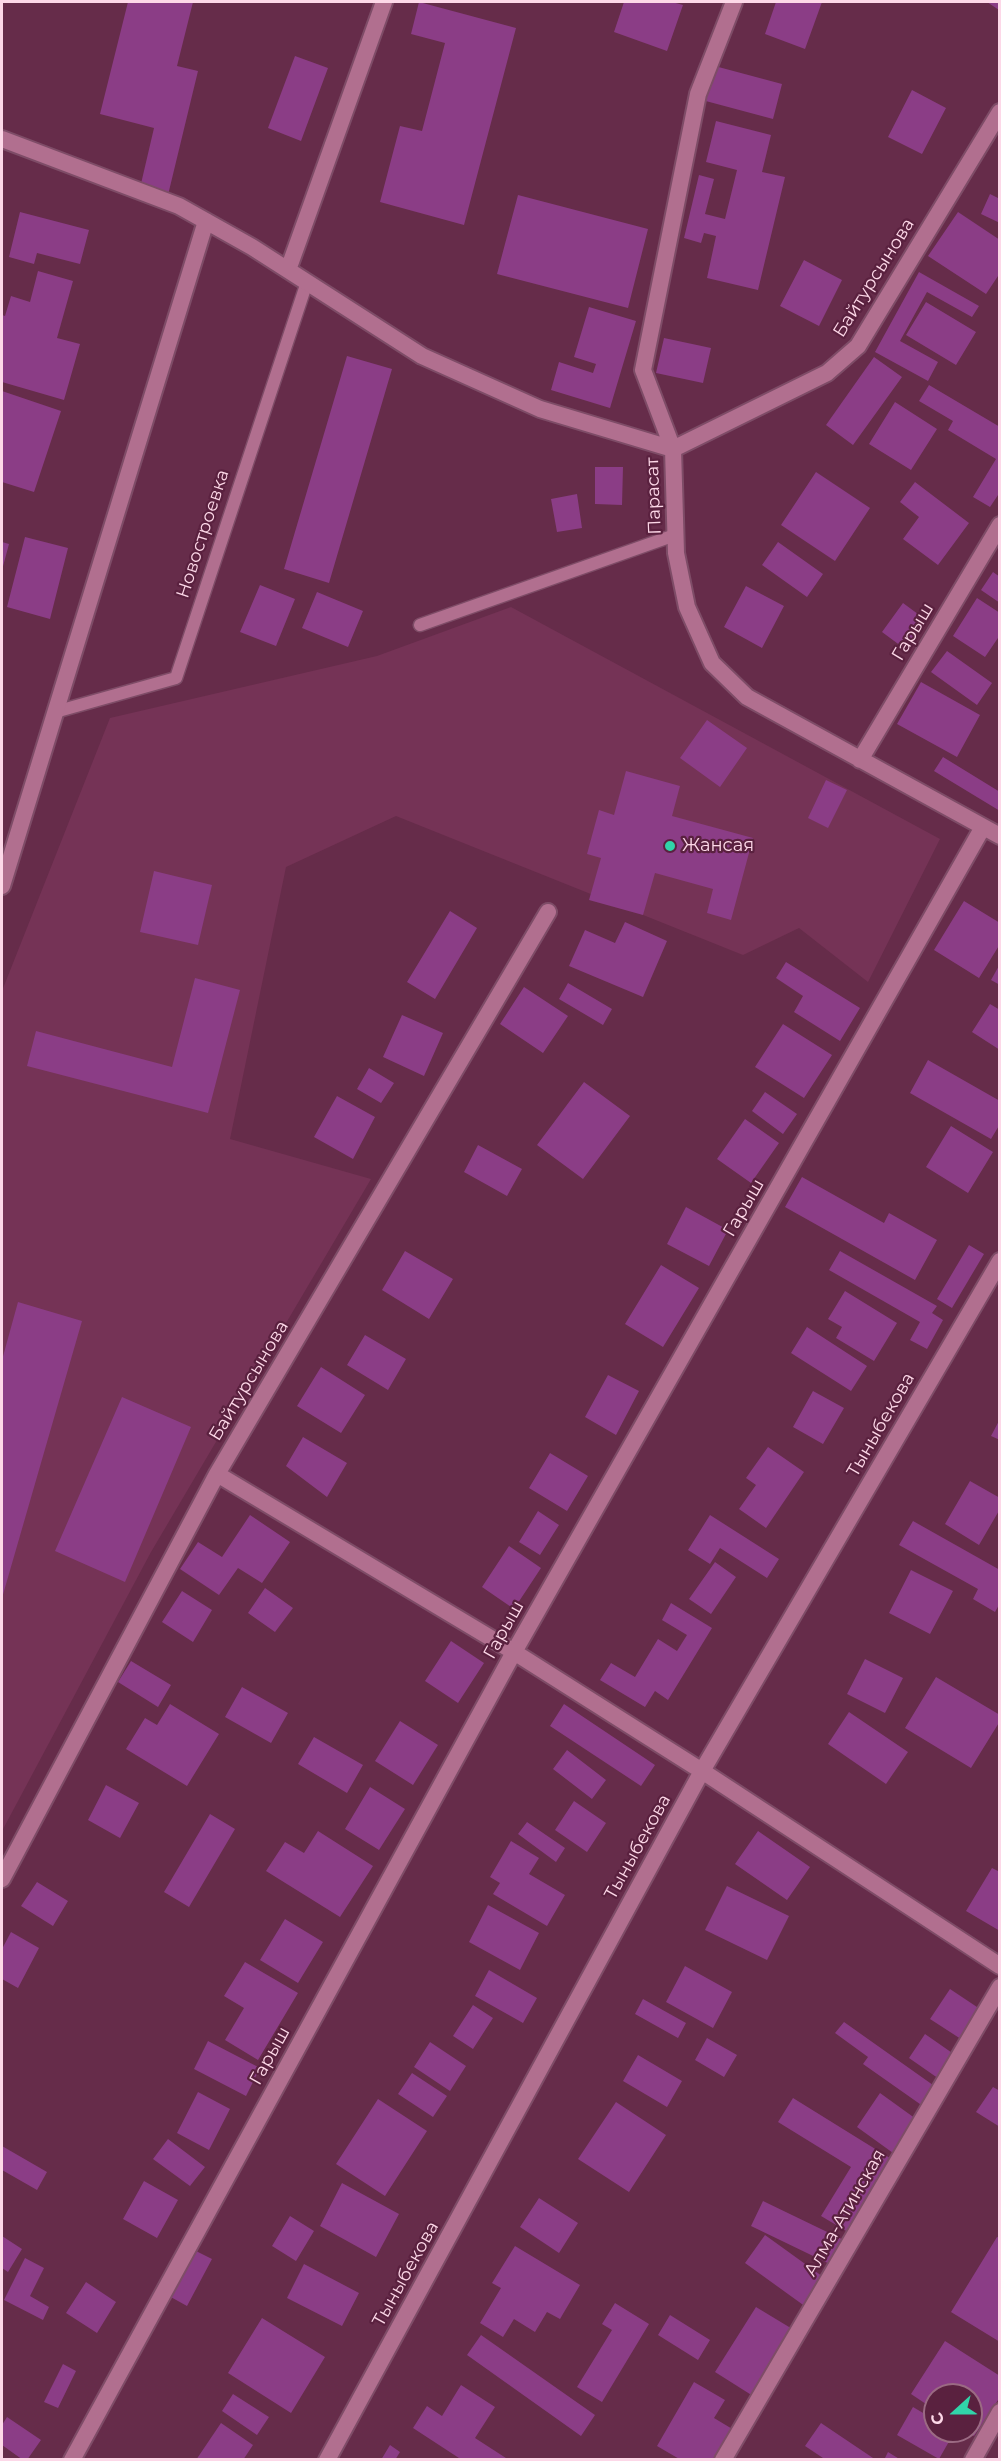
<!DOCTYPE html>
<meta charset="utf-8">
<style>
body{margin:0}
#map{position:relative;width:1001px;height:2461px;overflow:hidden;background:#662c4a;font-family:Montserrat,sans-serif}
canvas{display:block}
.frame{position:absolute;inset:0;border:3px solid #fdd8e8;pointer-events:none}
.north{position:absolute;left:923px;top:2383px;width:60px;height:60px;box-sizing:border-box;background:#5a213f;border:2px solid #9b6a83;border-radius:50%;rotate:249deg;font-size:16px;font-weight:700;line-height:24px;text-align:center;color:#fdd8e8}
.north::after{content:'';display:block;margin:auto;width:21px;height:27px;background:#31d4a9;clip-path:polygon(50% 0,100% 100%,50% 72%,0 100%)}
</style>
<div id="map">
<canvas width="1001" height="2461"></canvas>
<div class="frame"></div>
<div class="north">С</div>
</div>
<script>
const ctx = document.querySelector('canvas').getContext('2d');
ctx.lineJoin = 'round';
function fill(path, color) {
  ctx.fillStyle = color;
  ctx.fill(path, 'evenodd');
}
function shape(rows) {
  const path = new Path2D();
  for (const r of rows) {
    path.moveTo(r[0], r[1]);
    for (let i = 2; i < r.length; i += 2) path.lineTo(r[i], r[i + 1]);
  }
  return path;
}
function trace(path, color, width, dash) {
  ctx.strokeStyle = color;
  ctx.lineWidth = width;
  ctx.lineCap = dash ? 'butt' : 'round';
  ctx.setLineDash(dash || []);
  ctx.stroke(path);
}
function write(font, color, halo, rows, align = 'center') {
  ctx.font = font + ' Montserrat,sans-serif';
  ctx.lineWidth = 4.5;
  ctx.setLineDash([]);
  ctx.textBaseline = 'middle';
  ctx.strokeStyle = halo;
  ctx.fillStyle = color;
  for (const [text, x, y, turn = 0] of rows) {
    ctx.save();
    ctx.translate(x, y);
    ctx.rotate((+turn || 0) * Math.PI / 180);
    ctx.textAlign = isNaN(turn) ? turn : align;
    if (halo) ctx.strokeText(text, 0, 0);
    ctx.fillText(text, 0, 0);
    ctx.restore();
  }
}
fill(shape([
 [511,607,940,839,868,982,799,928,743,955,396,816,286,867,230,1139,371,1179,151,1552,2,1831,2,991,110,718,377,656]
]), '#753356');
fill(shape([
 [128,2,193,2,177,66,198,71,168,195,140,188,154,128,100,114],
 [419,2,516,28,464,225,380,202,400,126,422,131,445,43,411,34],
 [624,2,672,2,683,5,667,51,614,32],
 [776,2,822,2,805,49,765,34],
 [987,2,1000,2,1000,9,999,10],
 [295,56,328,68,301,141,268,128],
 [711,65,782,84,773,119,702,100],
 [912,90,946,108,922,154,888,137],
 [716,121,771,135,762,172,785,177,758,290,707,278,716,236,704,233,701,243,684,238,699,175,714,179,705,214,725,219,737,170,706,162],
 [990,194,1000,199,1000,223,981,214],
 [518,195,648,229,628,308,497,274],
 [20,212,89,230,80,264,37,253,34,264,9,257],
 [958,212,1000,240,1000,273,986,294,928,256],
 [804,260,842,280,819,326,780,306],
 [38,271,73,281,57,338,80,344,64,400,2,382,2,315,5,316,11,296,30,302],
 [919,272,979,306,972,317,927,292,900,341,938,362,928,381,875,352],
 [926,302,976,332,956,365,906,335],
 [589,307,636,321,610,408,551,390,559,362,593,373,596,364,574,357],
 [664,338,711,348,703,383,656,373],
 [347,356,392,369,329,583,284,569],
 [874,357,902,377,853,445,826,425],
 [929,385,1000,427,1000,492,990,507,973,497,996,459,948,430,953,421,919,401],
 [2,391,61,411,34,492,2,482],
 [895,402,937,429,911,470,869,444],
 [595,467,623,467,622,505,595,504],
 [816,472,870,508,835,561,781,525],
 [915,482,969,523,938,565,903,539,919,517,900,502],
 [577,494,582,528,557,532,551,499],
 [25,537,68,548,50,619,7,607],
 [2,542,9,544,2,570],
 [778,542,823,574,807,597,762,565],
 [993,572,1000,577,1000,603,981,590],
 [260,585,295,599,276,646,240,632],
 [746,586,784,606,762,648,724,627],
 [317,592,363,611,348,647,302,628],
 [977,598,1000,613,1000,635,985,657,953,636],
 [903,603,926,620,905,649,882,632],
 [947,651,992,683,977,705,931,672],
 [921,682,980,715,957,757,897,724],
 [707,720,747,748,720,787,680,758],
 [943,757,1000,792,1000,811,934,771],
 [626,771,680,786,672,816,753,838,731,920,707,913,713,889,655,873,643,915,589,900,601,858,587,854,599,810,614,815],
 [826,780,847,790,828,828,808,818],
 [154,871,212,885,198,945,140,932],
 [964,901,1000,923,1000,944,979,978,934,950],
 [450,911,477,928,435,999,407,982],
 [625,922,667,941,643,997,569,966,585,930,615,943],
 [786,962,860,1008,840,1041,794,1012,803,996,776,978],
 [1000,964,1000,985,991,980],
 [195,978,240,990,208,1113,27,1066,36,1031,172,1067],
 [568,983,612,1009,603,1025,559,999],
 [524,987,568,1016,543,1053,500,1024],
 [990,1004,1000,1010,1000,1050,972,1032],
 [402,1015,443,1033,424,1076,383,1057],
 [783,1024,832,1055,804,1098,755,1067],
 [928,1060,1000,1101,1000,1124,991,1139,910,1093],
 [369,1068,394,1083,381,1103,357,1089],
 [584,1082,630,1116,583,1179,537,1145],
 [765,1092,797,1114,783,1134,752,1111],
 [337,1096,375,1117,353,1159,314,1137],
 [745,1119,779,1143,751,1183,717,1159],
 [951,1126,993,1152,968,1193,926,1167],
 [478,1145,522,1169,507,1196,464,1172],
 [802,1177,884,1223,889,1213,937,1240,915,1280,785,1207],
 [686,1207,728,1230,709,1266,667,1244],
 [969,1245,984,1254,952,1308,937,1299],
 [405,1251,453,1279,429,1319,382,1290],
 [840,1251,937,1306,932,1313,943,1320,927,1349,910,1340,920,1322,829,1270],
 [661,1265,699,1288,663,1347,625,1324],
 [845,1291,897,1323,874,1361,836,1338,842,1327,828,1319],
 [18,1302,82,1321,2,1598,2,1360],
 [807,1327,867,1366,851,1391,791,1353],
 [365,1335,406,1359,388,1390,347,1365],
 [321,1367,365,1395,341,1433,297,1406],
 [608,1375,639,1391,616,1435,585,1417],
 [813,1391,844,1408,823,1444,793,1427],
 [122,1397,191,1427,125,1582,55,1551],
 [1000,1419,1000,1440,991,1436],
 [303,1437,347,1463,327,1497,286,1466],
 [768,1447,804,1472,766,1528,739,1509,756,1485,746,1478],
 [550,1453,588,1476,567,1511,529,1488],
 [970,1481,1000,1498,1000,1509,979,1545,945,1524],
 [538,1511,559,1525,540,1555,519,1542],
 [250,1515,290,1542,262,1583,238,1568,219,1595,180,1569,198,1542,222,1557],
 [710,1515,779,1559,767,1578,720,1548,710,1564,688,1550],
 [913,1521,1000,1570,1000,1603,995,1612,973,1599,978,1589,899,1545],
 [509,1546,541,1568,514,1609,482,1587],
 [715,1562,736,1577,711,1614,689,1599],
 [911,1570,953,1591,930,1634,889,1613],
 [265,1588,293,1608,275,1632,248,1613],
 [182,1591,212,1610,193,1642,162,1622],
 [671,1603,712,1628,668,1700,655,1691,645,1707,600,1680,611,1663,635,1677,658,1639,677,1651,687,1635,662,1620],
 [451,1641,484,1663,458,1703,425,1681],
 [865,1659,903,1678,885,1713,847,1694],
 [131,1661,171,1685,158,1707,118,1682],
 [936,1677,1000,1715,1000,1721,971,1768,905,1728],
 [242,1687,288,1713,271,1743,225,1717],
 [170,1704,219,1734,187,1786,126,1749,145,1718,157,1725],
 [564,1704,655,1765,641,1786,550,1726],
 [849,1712,908,1752,886,1784,828,1744],
 [400,1721,438,1745,413,1785,375,1761],
 [314,1737,363,1765,347,1793,298,1764],
 [567,1750,606,1780,592,1799,553,1769],
 [106,1785,139,1803,120,1838,88,1820],
 [370,1787,405,1809,379,1850,345,1829],
 [574,1801,606,1823,587,1852,555,1830],
 [210,1814,235,1829,189,1907,164,1892],
 [527,1822,565,1848,556,1862,518,1834],
 [318,1831,373,1866,340,1917,266,1871,285,1842,304,1853],
 [758,1831,810,1867,787,1900,735,1864],
 [511,1841,539,1858,529,1874,565,1895,547,1926,493,1894,500,1883,490,1877],
 [992,1868,1000,1872,1000,1931,966,1911],
 [37,1882,68,1901,53,1926,21,1906],
 [727,1886,789,1916,767,1960,705,1930],
 [488,1905,539,1933,520,1970,469,1942],
 [285,1919,323,1942,298,1983,260,1960],
 [11,1932,39,1948,18,1988,2,1979,2,1949],
 [245,1962,298,1993,258,2060,225,2040,244,2008,224,1996],
 [685,1966,732,1992,713,2028,666,2002],
 [489,1970,537,1998,523,2023,475,1996],
 [950,1989,983,2011,964,2041,930,2019],
 [643,1999,686,2023,678,2038,635,2014],
 [473,2005,493,2018,473,2049,453,2036],
 [844,2022,940,2090,927,2109,863,2064,868,2057,835,2033],
 [925,2034,958,2057,942,2081,909,2058],
 [707,2038,737,2055,724,2077,695,2060],
 [208,2041,260,2068,246,2096,194,2069],
 [430,2042,466,2066,450,2091,414,2067],
 [638,2055,682,2081,667,2107,623,2081],
 [412,2073,447,2096,433,2117,398,2094],
 [993,2087,1000,2091,1000,2127,976,2112],
 [198,2092,230,2109,209,2150,177,2133],
 [880,2093,923,2124,900,2158,857,2127],
 [793,2098,893,2160,848,2232,821,2216,851,2167,778,2122],
 [378,2099,427,2131,385,2196,336,2164],
 [616,2102,666,2135,629,2192,578,2159],
 [168,2139,205,2167,190,2186,153,2159],
 [2,2146,47,2172,37,2190,2,2170],
 [144,2181,178,2200,157,2238,123,2219],
 [342,2183,399,2214,376,2257,320,2226],
 [539,2198,578,2223,559,2253,520,2227],
 [763,2201,850,2243,838,2268,751,2226],
 [290,2216,314,2231,296,2261,272,2246],
 [765,2235,826,2279,806,2307,745,2263],
 [2,2236,22,2249,8,2272,2,2268],
 [997,2237,1000,2238,1000,2342,951,2312],
 [515,2246,580,2285,560,2319,547,2312,535,2332,514,2319,503,2337,480,2323,501,2288,492,2283],
 [194,2250,212,2259,187,2306,169,2296],
 [25,2258,44,2268,30,2296,49,2307,43,2320,4,2300],
 [304,2264,359,2293,342,2326,287,2298],
 [86,2282,116,2302,97,2333,66,2313],
 [615,2303,649,2324,602,2402,577,2387,612,2330,602,2324],
 [756,2307,794,2330,753,2396,715,2372],
 [670,2315,710,2340,698,2360,658,2335],
 [262,2318,325,2357,291,2413,228,2373],
 [481,2335,595,2415,581,2436,467,2355],
 [945,2341,1000,2376,1000,2397,974,2436,967,2431,971,2431,971,2395,935,2395,935,2410,911,2394],
 [63,2364,76,2371,58,2408,44,2402],
 [694,2382,725,2400,714,2418,739,2433,723,2460,681,2460,657,2446],
 [461,2385,495,2407,475,2438,509,2460,462,2460,413,2428,427,2406,442,2416],
 [233,2394,269,2417,257,2435,222,2411],
 [913,2407,935,2420,935,2431,955,2431,939,2459,897,2435],
 [7,2417,41,2440,27,2460,23,2460,2,2445,2,2425],
 [221,2423,253,2445,243,2460,196,2460],
 [821,2423,876,2460,826,2460,805,2446],
 [390,2445,400,2452,395,2460,381,2460],
 [888,2452,901,2460,884,2460]
]), '#8b3d86');
const service = shape([
 [420,625,675,535],
 [55,712,176,678,307,282]
]);
const minor = shape([
 [734,2,698,94,643,370,673,449,676,553,687,607,712,663,747,697,1000,836],
 [2,139,179,206,252,247,422,356,540,409,673,449],
 [288,270,384,2],
 [673,449,827,373,858,346,1000,112],
 [860,760,1000,525],
 [2,886,206,221],
 [217,1474,514,1652,702,1771,1000,1966],
 [2,1879,217,1474,548,912],
 [72,2460,514,1652,983,827],
 [327,2460,702,1771,1000,1261],
 [723,2460,1000,1987],
 [973,2460,1000,2412]
]);
trace(service, '#7e4c67', 15);
trace(minor, '#7e4c67', 20);
trace(service, '#b16f8f', 12);
trace(minor, '#b16f8f', 16);
for (const [x, y, r, color] of [
 [670,846,6,"#31d4a9"]
]) {
  const dot = new Path2D();
  dot.arc(x, y, r, 0, 2 * Math.PI);
  ctx.fillStyle = color;
  ctx.fill(dot);
  trace(dot, '#5a213f', 2);
}
write('18px', '#fdd8e8', '#5a213f', [
 ["Байтурсынова",874,278,-58],
 ["Парасат",654,496,-92],
 ["Новостроевка",203,534,-72],
 ["Гарыш",913,632,-59],
 ["Гарыш",744,1208,-60],
 ["Байтурсынова",249,1381,-59],
 ["Тыныбекова",881,1425,-60],
 ["Гарыш",504,1630,-61],
 ["Тыныбекова",638,1847,-61],
 ["Гарыш",270,2056,-61],
 ["Алма-Атинская",845,2213,-60],
 ["Тыныбекова",406,2274,-61]
]);
write('18px', '#fdd8e8', '#5a213f', [
 ["Жансая",682,846]
], 'left');
</script>
